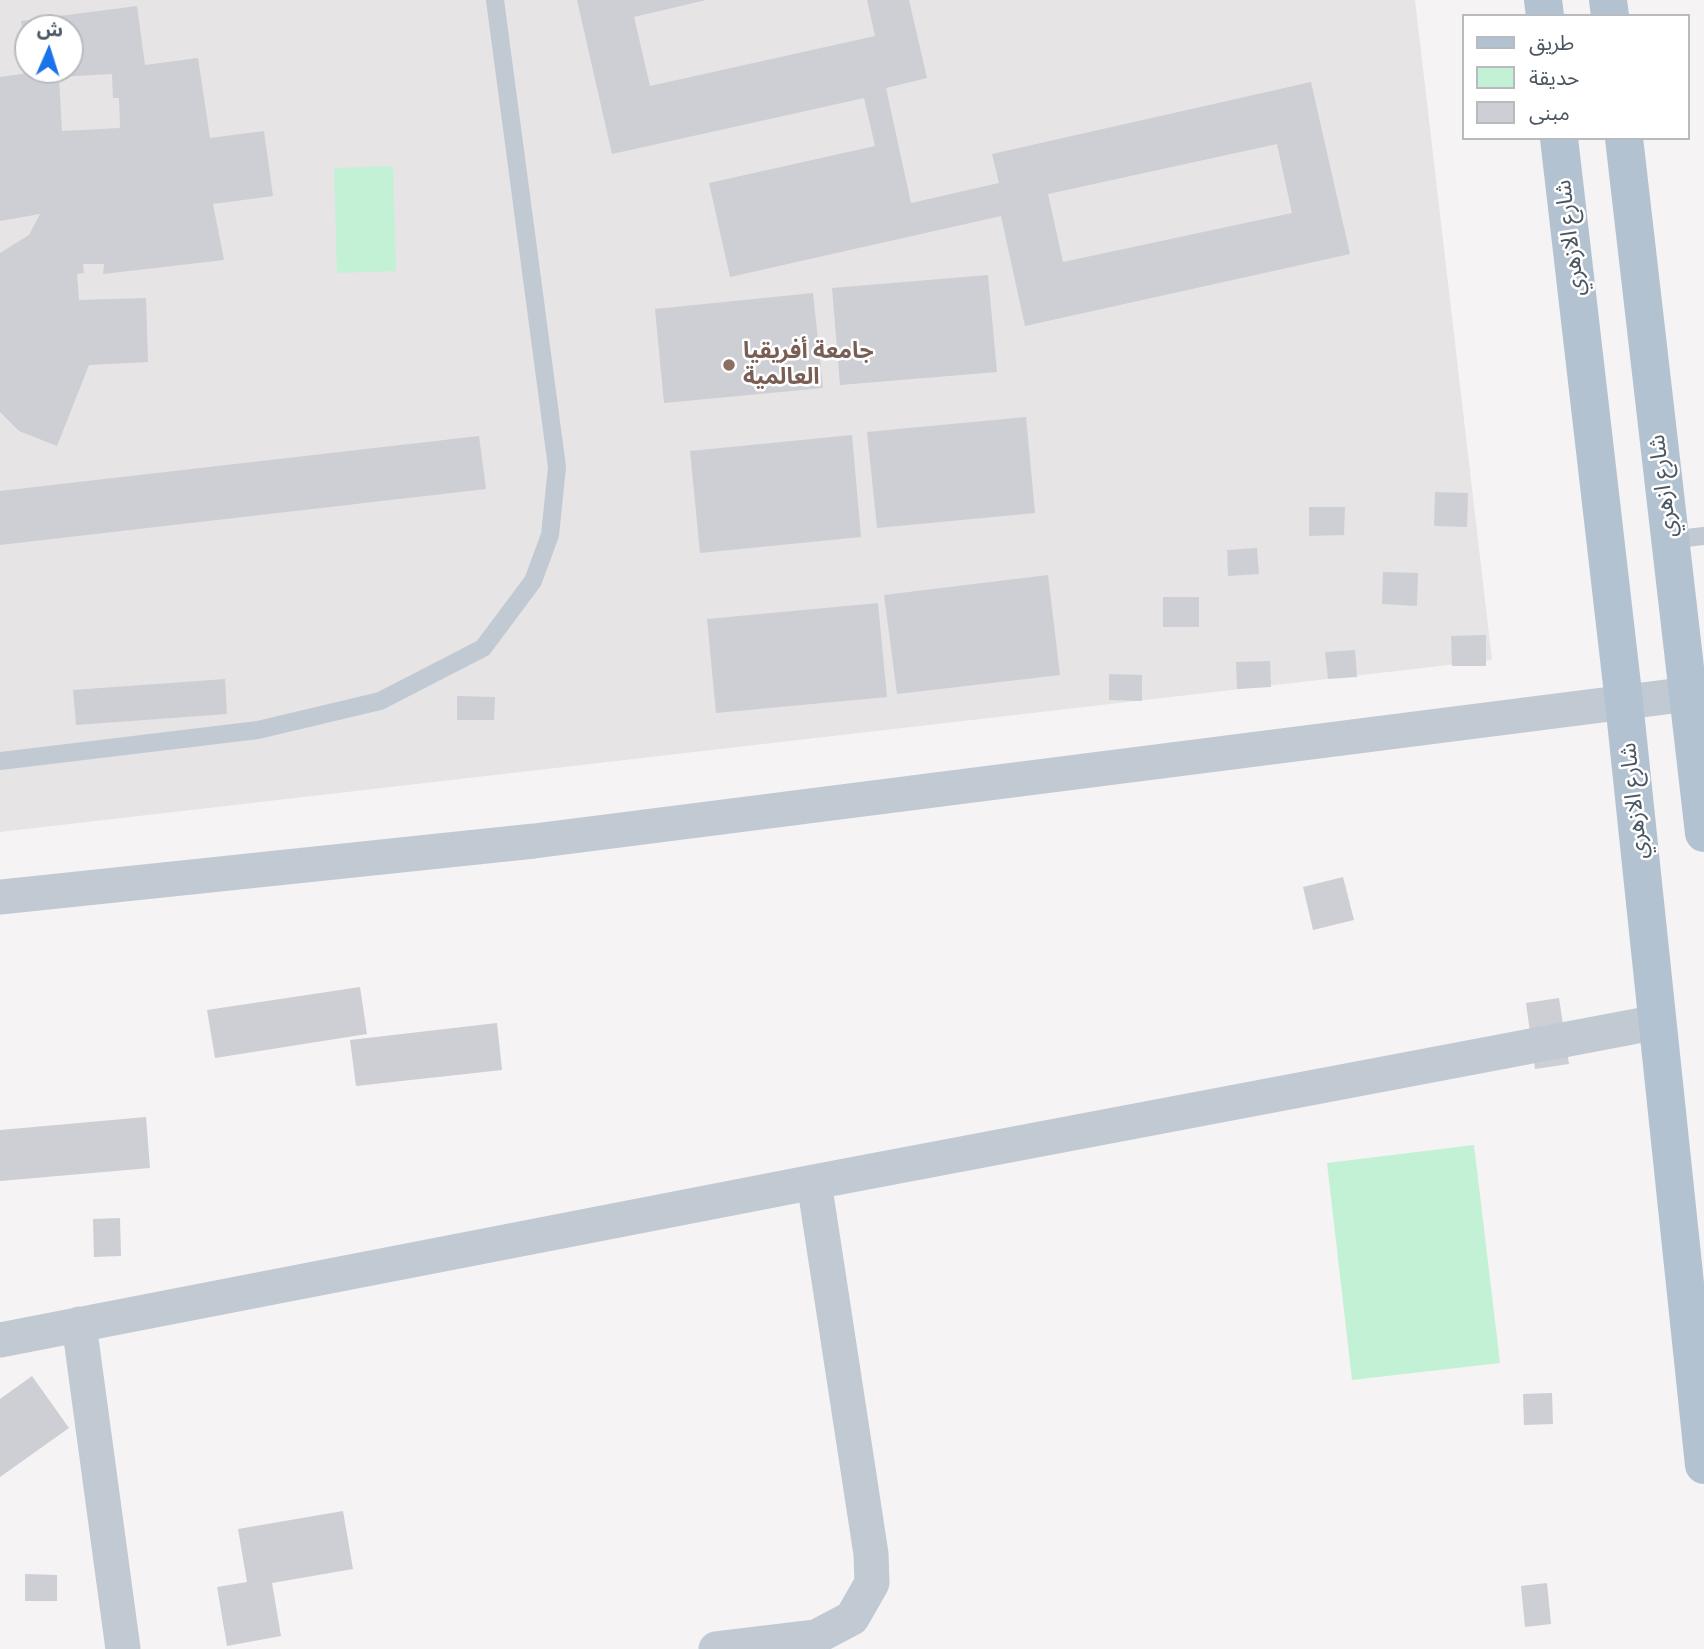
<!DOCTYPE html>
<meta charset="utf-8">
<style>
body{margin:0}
#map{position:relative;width:1704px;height:1649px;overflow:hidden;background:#f5f3f3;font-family:"DM Sans","Noto Sans Arabic",sans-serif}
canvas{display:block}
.legend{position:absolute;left:1462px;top:14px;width:228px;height:126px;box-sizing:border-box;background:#fff;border:2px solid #b7bbc0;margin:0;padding:9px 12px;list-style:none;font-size:21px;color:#4a5661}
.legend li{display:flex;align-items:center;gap:14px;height:35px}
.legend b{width:35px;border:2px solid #b7bbc0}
.north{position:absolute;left:14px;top:14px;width:70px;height:70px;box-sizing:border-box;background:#fff;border:2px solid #b7bbc0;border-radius:50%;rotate:3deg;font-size:19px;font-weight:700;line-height:28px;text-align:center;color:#4a5661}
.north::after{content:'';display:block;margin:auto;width:24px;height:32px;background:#1a73e8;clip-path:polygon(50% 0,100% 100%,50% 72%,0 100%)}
</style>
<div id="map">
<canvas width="1704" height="1649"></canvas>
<ul class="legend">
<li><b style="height:9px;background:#b3c2d1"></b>طريق</li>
<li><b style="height:19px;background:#c3f1d5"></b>حديقة</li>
<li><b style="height:19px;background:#cdcfd5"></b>مبنى</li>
</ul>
<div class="north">ش</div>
</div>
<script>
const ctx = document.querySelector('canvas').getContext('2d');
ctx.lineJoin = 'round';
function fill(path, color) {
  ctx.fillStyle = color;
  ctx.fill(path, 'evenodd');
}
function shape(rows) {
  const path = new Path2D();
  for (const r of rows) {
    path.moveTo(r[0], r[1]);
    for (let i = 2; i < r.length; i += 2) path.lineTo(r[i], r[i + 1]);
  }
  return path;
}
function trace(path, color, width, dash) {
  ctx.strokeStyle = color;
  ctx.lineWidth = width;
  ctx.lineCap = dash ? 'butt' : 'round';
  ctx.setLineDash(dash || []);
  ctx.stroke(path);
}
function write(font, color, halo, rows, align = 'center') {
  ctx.font = font + ' "DM Sans","Noto Sans Arabic",sans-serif';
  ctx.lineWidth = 5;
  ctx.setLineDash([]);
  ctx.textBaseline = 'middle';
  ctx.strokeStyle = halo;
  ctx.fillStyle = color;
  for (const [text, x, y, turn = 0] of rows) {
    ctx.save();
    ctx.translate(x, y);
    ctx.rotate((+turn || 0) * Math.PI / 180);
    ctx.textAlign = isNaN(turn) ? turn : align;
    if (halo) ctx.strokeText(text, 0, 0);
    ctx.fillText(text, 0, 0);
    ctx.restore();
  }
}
fill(shape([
 [0,0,1415,0,1492,660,0,832],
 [28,28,70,28,70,70,28,70]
]), '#e6e4e5');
fill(shape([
 [393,166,396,271,337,273,334,168],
 [1474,1145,1500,1363,1352,1380,1327,1163]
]), '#c3f1d5');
fill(shape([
 [577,0,706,0,634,17,650,86,875,36,867,0,909,0,927,78,886,88,911,203,999,183,992,154,1311,82,1350,254,1025,326,1001,216,730,277,709,183,875,146,864,98,612,154],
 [1277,144,1292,213,1063,262,1048,194],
 [137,6,145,65,198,58,210,138,264,131,273,196,213,204,224,260,103,274,104,264,83,264,84,273,77,274,79,300,146,298,148,362,89,365,57,446,19,431,0,412,0,253,29,235,40,214,0,221,0,77,29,73,28,70,70,70,70,28,28,28,26,56,21,21],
 [112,74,113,98,119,98,120,128,62,131,59,77],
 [988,275,997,372,840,385,832,288],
 [813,293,823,388,664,403,655,309],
 [1026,417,1035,513,877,528,867,432],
 [852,435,861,537,700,553,690,451],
 [479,436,486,489,0,545,0,491],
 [1435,492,1468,493,1467,527,1434,526],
 [1309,507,1345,507,1344,535,1309,536],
 [1257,548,1259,574,1228,576,1227,550],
 [1383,572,1418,573,1417,606,1382,604],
 [1048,575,1060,675,897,694,884,595],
 [1163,597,1199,597,1199,627,1163,627],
 [878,603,887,697,716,713,707,619],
 [1486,635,1486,666,1452,666,1451,636],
 [1355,650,1357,677,1328,679,1325,652],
 [1270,661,1271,687,1237,689,1236,662],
 [1109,674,1142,675,1142,701,1109,700],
 [225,679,227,714,76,725,73,690],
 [457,696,495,697,494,720,457,720],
 [1343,877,1354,920,1313,930,1303,887],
 [360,987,367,1034,215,1058,207,1010],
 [1559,998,1569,1064,1535,1069,1526,1003],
 [497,1023,502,1070,356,1086,350,1040],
 [146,1117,150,1168,0,1181,0,1130],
 [120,1218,121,1256,94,1257,93,1219],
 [32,1376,69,1428,0,1477,0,1399],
 [1552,1393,1553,1424,1524,1425,1523,1394],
 [343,1511,353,1569,272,1583,281,1636,227,1646,217,1587,247,1582,238,1529],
 [25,1574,57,1575,57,1601,25,1601],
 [1547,1583,1551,1624,1525,1627,1521,1586]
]), '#cdcfd5');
trace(shape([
 [1670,540,1704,536],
 [0,761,258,730,380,701,483,648,533,581,550,535,557,467,495,0]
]), '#c1cad2', 18);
trace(shape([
 [0,897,534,841,1689,694],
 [79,1324,123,1649],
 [0,1340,814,1182,1658,1022],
 [716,1649,816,1637,852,1618,872,1583,871,1554,814,1182]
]), '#c1cad2', 35);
trace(shape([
 [1543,0,1545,16],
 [1608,0,1610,16],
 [1559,138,1624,702,1704,1465],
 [1624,138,1704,833]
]), '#b3c2d1', 38);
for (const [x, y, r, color] of [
 [729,365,7,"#8d6e63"]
]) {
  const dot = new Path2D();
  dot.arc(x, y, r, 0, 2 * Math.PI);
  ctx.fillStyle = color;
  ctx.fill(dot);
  trace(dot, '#fff', 2.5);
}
write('23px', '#4a5661', '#fff', [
 ["شارع الازهري",1571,238,-97],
 ["شارع ازهري",1664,486,-97],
 ["شارع الازهري",1635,801,-96]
]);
write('bold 23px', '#785e54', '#fff', [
 ["جامعة أفريقيا",743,352],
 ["العالمية",743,378]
], 'left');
</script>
